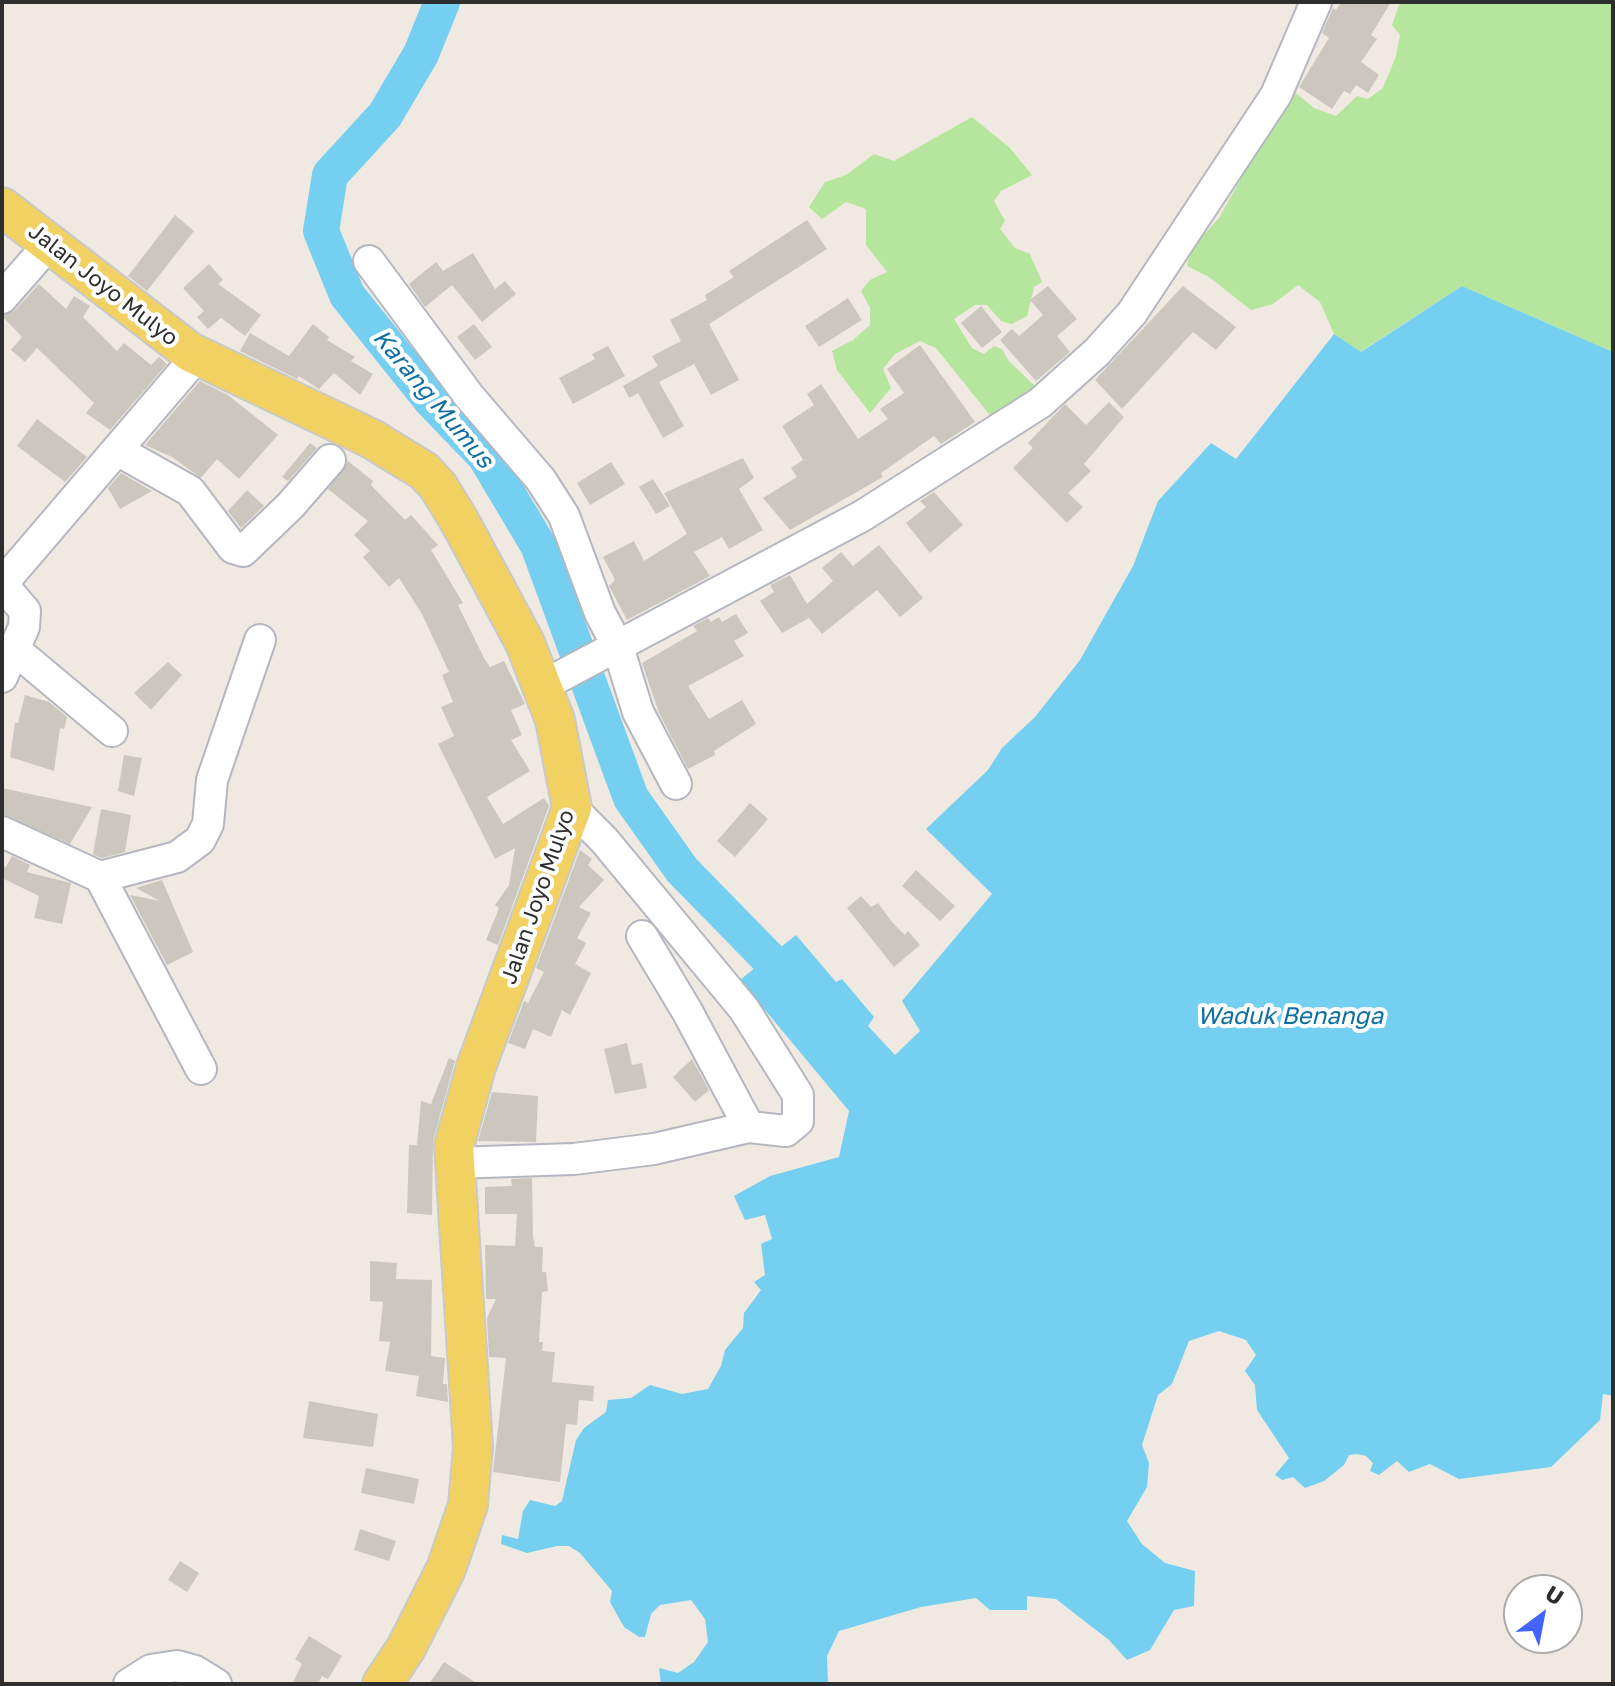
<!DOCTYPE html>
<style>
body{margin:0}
#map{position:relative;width:1615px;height:1686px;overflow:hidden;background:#efe9e1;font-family:"Golos Text",sans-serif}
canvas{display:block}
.frame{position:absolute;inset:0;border:4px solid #2e2e2e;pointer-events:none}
.north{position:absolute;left:1503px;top:1574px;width:80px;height:80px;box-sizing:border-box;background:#fff;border:2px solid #ababab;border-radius:50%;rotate:32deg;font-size:22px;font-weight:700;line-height:32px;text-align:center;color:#2e2e2e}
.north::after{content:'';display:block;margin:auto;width:28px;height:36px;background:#4264fb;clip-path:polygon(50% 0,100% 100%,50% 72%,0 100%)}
</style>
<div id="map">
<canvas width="1615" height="1686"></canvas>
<div class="frame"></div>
<div class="north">U</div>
</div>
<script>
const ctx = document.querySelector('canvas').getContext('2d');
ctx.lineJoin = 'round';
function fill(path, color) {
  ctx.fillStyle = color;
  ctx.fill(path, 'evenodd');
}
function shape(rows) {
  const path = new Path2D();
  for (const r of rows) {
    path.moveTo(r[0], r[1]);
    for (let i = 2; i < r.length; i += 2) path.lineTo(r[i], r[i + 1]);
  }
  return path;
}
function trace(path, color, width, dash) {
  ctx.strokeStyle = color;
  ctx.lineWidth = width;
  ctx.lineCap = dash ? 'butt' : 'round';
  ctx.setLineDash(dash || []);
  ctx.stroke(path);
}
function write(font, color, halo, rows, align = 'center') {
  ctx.font = font + ' "Golos Text",sans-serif';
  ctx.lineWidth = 8;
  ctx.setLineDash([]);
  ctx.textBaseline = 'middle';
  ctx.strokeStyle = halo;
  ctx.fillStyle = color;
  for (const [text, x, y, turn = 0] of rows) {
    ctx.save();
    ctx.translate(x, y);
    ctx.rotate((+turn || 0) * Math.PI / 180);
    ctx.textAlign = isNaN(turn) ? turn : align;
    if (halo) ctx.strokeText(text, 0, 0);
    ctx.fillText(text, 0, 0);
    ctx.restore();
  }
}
fill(shape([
 [1400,2,1613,2,1613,352,1462,286,1360,352,1334,334,1320,302,1298,285,1273,304,1251,310,1209,277,1187,266,1191,249,1219,218,1291,89,1314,108,1336,116,1357,96,1368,99,1383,88,1396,56,1400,35,1392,25],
 [972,117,1010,148,1032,175,1001,191,994,201,1005,221,1000,229,1015,248,1030,254,1042,282,1034,287,1027,316,1012,324,1001,321,987,305,975,305,954,319,972,348,984,354,994,346,1002,349,1008,360,1041,392,997,424,936,348,920,341,895,354,883,369,891,388,870,413,837,370,832,351,853,340,870,325,870,308,861,291,870,280,887,272,866,245,866,209,846,202,822,219,809,207,825,182,846,175,874,154,894,161]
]), '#b6e59e');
fill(shape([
 [1462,286,1613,352,1613,1396,1603,1394,1600,1420,1551,1467,1459,1479,1430,1464,1409,1472,1397,1461,1379,1475,1370,1471,1373,1463,1366,1456,1357,1454,1349,1455,1344,1465,1324,1481,1305,1488,1293,1477,1282,1480,1275,1475,1289,1458,1257,1410,1255,1385,1245,1371,1256,1355,1246,1340,1219,1331,1189,1341,1172,1384,1158,1395,1142,1445,1149,1463,1147,1487,1127,1521,1142,1544,1165,1563,1195,1571,1194,1606,1174,1610,1150,1650,1127,1660,1109,1640,1056,1599,1027,1596,1027,1610,990,1610,976,1598,921,1607,839,1631,827,1656,828,1684,661,1684,659,1668,678,1673,694,1662,708,1642,705,1619,691,1600,660,1605,651,1614,645,1637,639,1637,624,1627,610,1602,612,1591,580,1553,569,1546,557,1546,527,1553,501,1544,502,1535,518,1539,523,1511,530,1500,555,1506,562,1501,576,1440,584,1428,606,1412,608,1400,631,1398,650,1385,682,1394,708,1389,721,1366,725,1350,743,1328,744,1313,761,1290,754,1282,765,1275,761,1244,772,1239,765,1215,745,1220,734,1196,770,1176,839,1157,849,1111,740,980,796,935,836,982,842,979,874,1017,868,1026,895,1055,920,1031,902,1001,992,894,926,829,988,770,1002,748,1035,717,1080,660,1133,566,1158,501,1211,443,1236,459,1334,334,1361,352]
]), '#75cff0');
trace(shape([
 [442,2,421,54,385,115,330,175,321,231,347,295,431,400,485,456,538,545,631,798,682,870,768,958]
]), '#75cff0', 36);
fill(shape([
 [1341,2,1391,2,1371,35,1377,39,1361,62,1379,75,1368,93,1356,85,1350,94,1344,91,1332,109,1299,87,1329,38,1322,33,1333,8,1336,10],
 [175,215,194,231,147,291,128,276],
 [807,220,827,249,709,324,739,380,711,395,694,364,659,382,684,426,663,438,638,393,629,398,623,386,658,366,652,356,681,341,670,320,707,300,705,295,734,277,729,271],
 [473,253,495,289,505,281,516,294,482,322,452,285,425,307,409,284,436,262,443,271],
 [209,264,223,280,218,284,261,315,245,336,221,318,208,329,197,317,204,311,183,288],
 [39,284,66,309,74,296,90,306,83,317,117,351,124,343,151,365,159,357,167,364,110,430,86,413,94,403,37,348,25,362,11,350,22,337,2,316,15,310],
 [1048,286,1077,319,1057,336,1070,352,1036,381,1000,340,1012,329,1019,336,1043,315,1030,300],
 [1183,286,1236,327,1216,350,1193,332,1122,409,1095,380],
 [848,298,862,320,819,347,805,326],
 [981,306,1002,332,982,348,961,323],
 [313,324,329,337,327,340,355,357,351,361,373,374,360,395,334,373,319,389,299,376,297,379,240,351,250,333,289,356],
 [474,324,492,347,475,360,457,337],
 [920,345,975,422,941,444,934,436,881,473,883,477,790,530,763,498,797,477,791,468,803,460,782,426,814,405,807,394,821,384,858,439,888,419,880,409,904,393,887,369],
 [608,346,625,376,573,404,559,378,595,359,592,354],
 [200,381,228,395,278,435,239,479,217,459,201,478,172,457,145,445],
 [1109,402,1124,417,1084,464,1091,471,1068,493,1083,507,1067,523,1013,468,1033,448,1028,443,1065,404,1086,425],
 [37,419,87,457,65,482,17,446],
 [310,443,317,448,288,481,282,477],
 [743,458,754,478,739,489,763,530,729,549,722,537,694,552,710,576,627,620,609,586,615,580,603,557,634,541,644,561,687,534,664,493],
 [348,461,373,481,371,485,405,520,411,515,438,545,431,550,463,603,458,605,484,658,490,667,504,661,525,704,511,710,522,735,511,740,530,771,487,797,503,824,544,798,549,806,498,945,486,940,499,908,495,905,509,885,515,848,495,859,438,744,454,736,441,707,453,702,442,675,449,672,422,614,399,578,389,587,363,557,370,551,354,535,368,521,328,489],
 [611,462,625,484,590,505,577,483],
 [121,473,152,491,120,509,108,488],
 [653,479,670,506,656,514,639,487],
 [247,490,264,506,241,528,228,511],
 [934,492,963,525,930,553,906,523,926,507,920,501],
 [879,545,923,598,900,617,877,590,822,634,809,618,782,633,760,601,774,592,770,585,790,575,807,604,833,581,822,568,841,552,853,566],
 [736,614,748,633,734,641,744,656,688,686,709,719,742,700,756,724,714,751,715,755,688,769,659,713,642,663,697,631,693,626,708,618,711,622,719,617,722,622],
 [168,662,182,675,151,710,134,693],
 [25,695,49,702,67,717,64,729,60,728,54,771,10,757,15,723,18,723],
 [124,755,142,758,134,796,118,791],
 [2,788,92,807,70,844,2,814],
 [750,803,768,819,735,857,717,841],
 [101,809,131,815,125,852,102,858,93,854],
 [580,850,592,859,588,865,604,880,579,907,591,913,577,938,586,943,575,964,591,973,570,1015,562,1010,551,1037,533,1029,525,1049,508,1043,524,1001,528,1003,544,972,536,968],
 [12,856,30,865,27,872,71,883,62,924,34,918,39,896,2,878,2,866,6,867],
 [916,870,955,906,940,921,902,886],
 [162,880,193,952,167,965,130,895,160,901,136,888],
 [861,896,871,907,878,903,892,922,905,935,908,931,920,945,894,967,847,908],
 [627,1043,632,1065,642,1063,647,1088,615,1094,604,1049],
 [449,1058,455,1061,433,1141,432,1215,407,1213,409,1145,417,1145,421,1101,431,1104],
 [692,1059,709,1090,695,1102,673,1077],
 [492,1092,538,1096,536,1142,478,1141],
 [532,1178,533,1236,535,1247,543,1247,542,1272,546,1272,548,1291,542,1292,539,1342,543,1342,542,1351,555,1352,552,1382,594,1386,593,1401,579,1400,577,1425,566,1424,560,1482,493,1472,506,1358,489,1357,487,1318,496,1299,486,1299,485,1245,515,1246,517,1214,485,1214,485,1187,512,1186,511,1179],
 [370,1261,397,1263,396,1279,432,1280,431,1356,445,1358,443,1384,447,1384,448,1402,416,1396,419,1376,385,1371,390,1342,379,1341,383,1302,370,1301],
 [309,1401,378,1414,373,1447,303,1438],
 [366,1468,419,1479,414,1504,361,1493],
 [360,1529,396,1541,389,1561,354,1550],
 [180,1561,199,1573,187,1592,168,1580],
 [309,1636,342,1656,328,1679,322,1676,318,1684,292,1684,302,1664,295,1659],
 [444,1662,478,1684,429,1684]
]), '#cbc7bf');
const minor = shape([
 [369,261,469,396,541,480,564,516,600,613,618,647,638,712,676,784],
 [2,298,50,243],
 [117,450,190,491,233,548,243,551,290,506,330,460],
 [2,584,198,355],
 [2,584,25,611,24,627,2,677],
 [14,649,112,731],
 [544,685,862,516,1040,403,1097,352,1132,313,1276,95,1316,2],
 [2,832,100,877,177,857,200,840,208,824,212,780,260,640],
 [100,877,201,1069],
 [642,936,687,1011,749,1127],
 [453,1163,574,1159,654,1149,749,1127,786,1131,798,1121,798,1095,744,1009,604,840,572,808],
 [129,1684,151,1670,177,1666,195,1671,216,1684]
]);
const major = shape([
 [2,207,190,352,372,439,424,471,438,486,460,522,525,643,555,720,572,808,476,1067,454,1146,473,1447,468,1505,446,1569,406,1648,382,1684]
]);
trace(minor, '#b4b7c1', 34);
trace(major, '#c9c9c9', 42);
trace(minor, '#fff', 30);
trace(major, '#f2d163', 38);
write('22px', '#2e2e2e', '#fff', [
 ["Jalan Joyo Mulyo",103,285,38],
 ["Jalan Joyo Mulyo",538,897,-71]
]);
write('italic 24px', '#0d6fa3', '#fff', [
 ["Karang Mumus",433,399,50],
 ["Waduk Benanga",1290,1016]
]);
</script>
